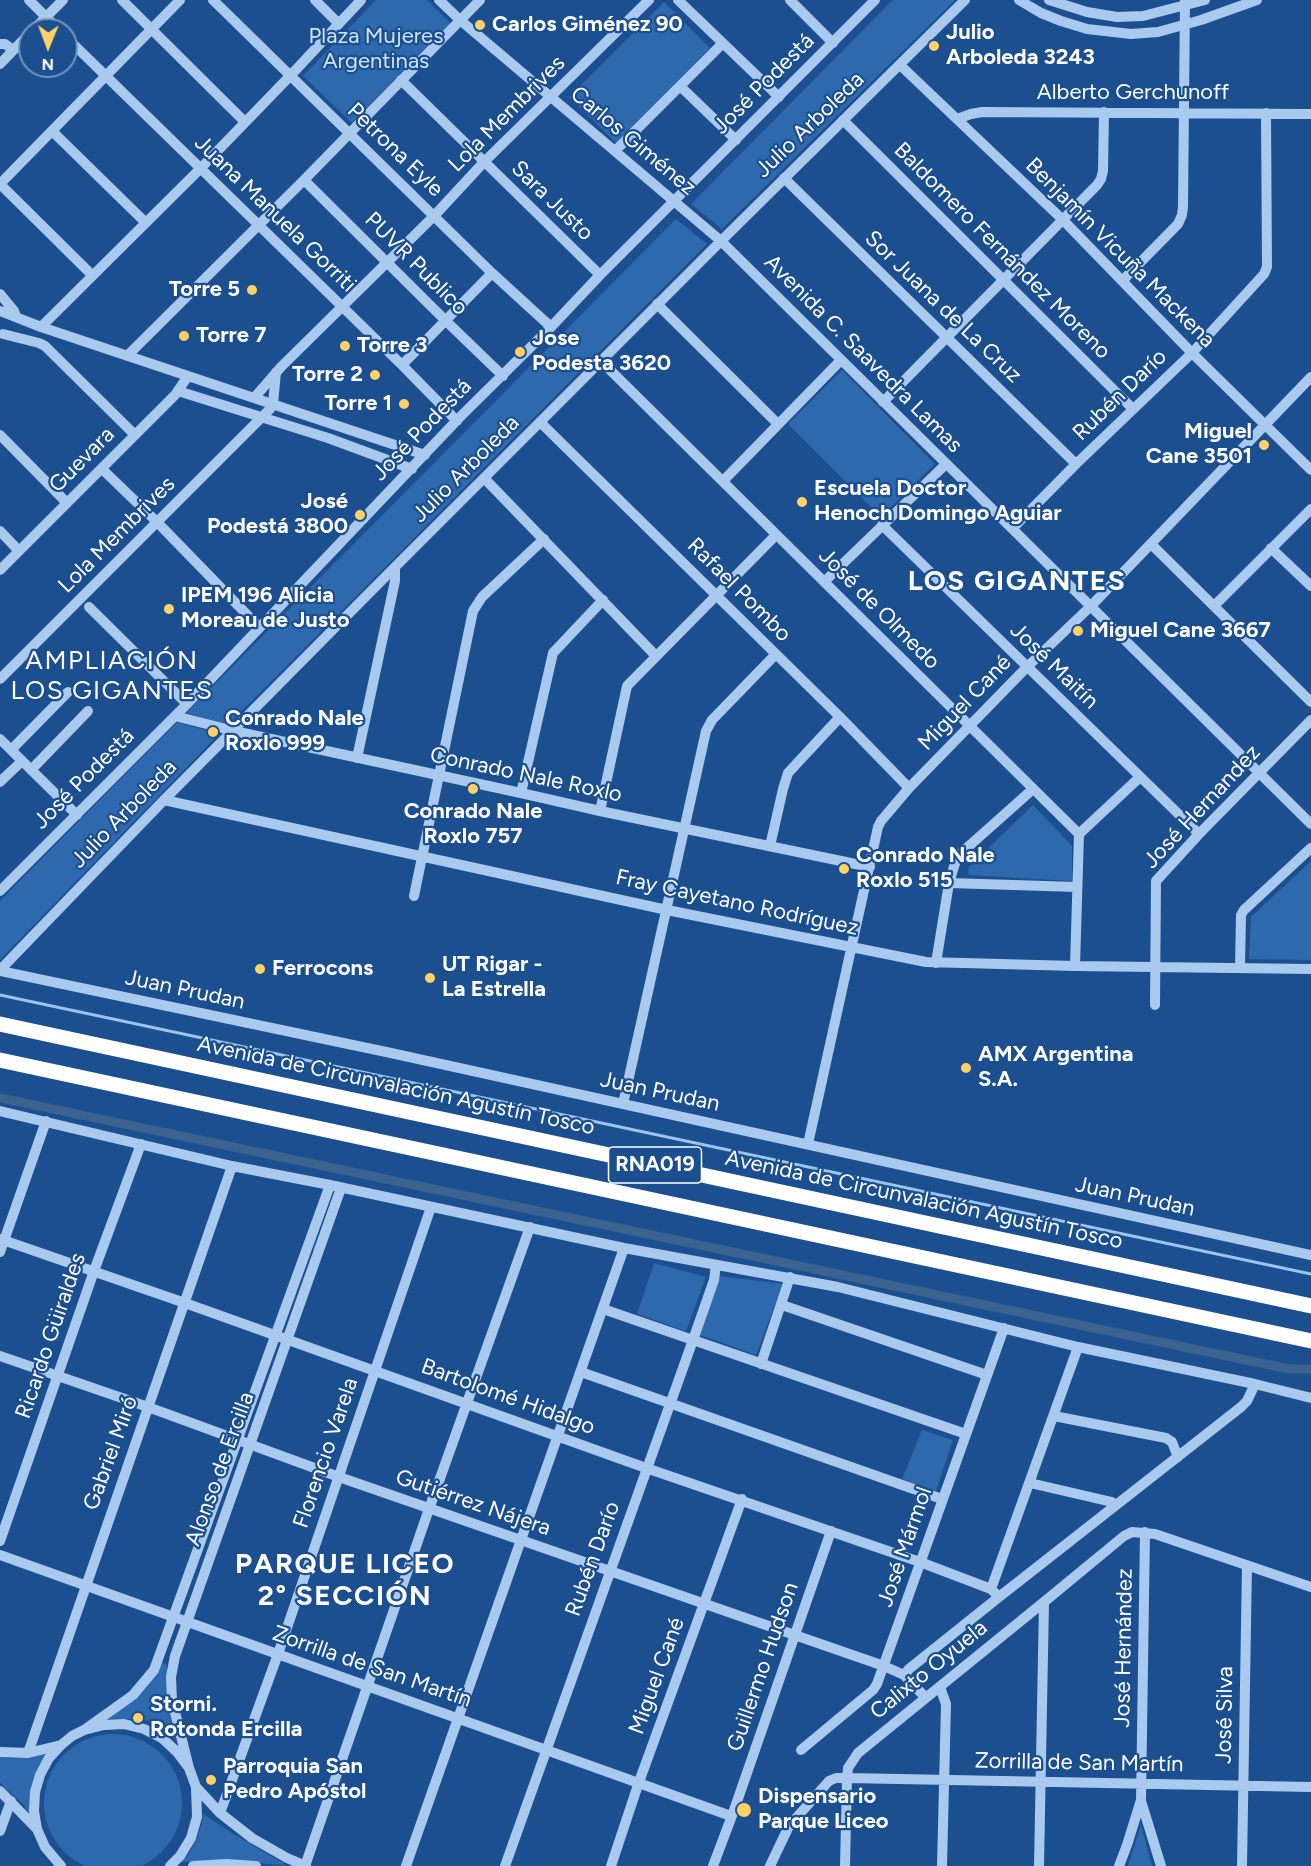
<!DOCTYPE html>
<meta charset="utf-8">
<style>
body{margin:0}
#map{position:relative;width:1311px;height:1866px;overflow:hidden;background:#1b4f8f;font-family:Figtree,sans-serif}
canvas{display:block}
.north{position:absolute;left:18px;top:18px;width:60px;height:60px;box-sizing:border-box;background:#1b4f8f;border:2px solid #7695bc;border-radius:50%;rotate:181deg;font-size:16px;font-weight:700;line-height:24px;text-align:center;color:#fff}
.north::after{content:'';display:block;margin:auto;width:21px;height:27px;background:#ffd166;clip-path:polygon(50% 0,100% 100%,50% 72%,0 100%)}
</style>
<div id="map">
<canvas width="1311" height="1866"></canvas>
<div class="north">N</div>
</div>
<script>
const ctx = document.querySelector('canvas').getContext('2d');
ctx.lineJoin = 'round';
function fill(path, color) {
  ctx.fillStyle = color;
  ctx.fill(path, 'evenodd');
}
function shape(rows) {
  const path = new Path2D();
  for (const r of rows) {
    if (r.length === 3) {
      path.moveTo(r[0] + r[2], r[1]);
      path.arc(r[0], r[1], r[2], 0, 2 * Math.PI);
      continue;
    }
    path.moveTo(r[0], r[1]);
    for (let i = 2; i < r.length; i += 2) path.lineTo(r[i], r[i + 1]);
  }
  return path;
}
function trace(path, color, width, dash) {
  ctx.strokeStyle = color;
  ctx.lineWidth = width;
  ctx.lineCap = dash ? 'butt' : 'round';
  ctx.setLineDash(dash || []);
  ctx.stroke(path);
}
function write(font, color, halo, rows, align = 'center') {
  ctx.font = font + ' Figtree,sans-serif';
  ctx.lineWidth = 4.5;
  ctx.setLineDash([]);
  ctx.textBaseline = 'middle';
  ctx.strokeStyle = halo;
  ctx.fillStyle = color;
  for (const [text, x, y, turn = 0] of rows) {
    ctx.save();
    ctx.translate(x, y);
    ctx.rotate((+turn || 0) * Math.PI / 180);
    ctx.textAlign = isNaN(turn) ? turn : align;
    if (halo) ctx.strokeText(text, 0, 0);
    ctx.fillText(text, 0, 0);
    ctx.restore();
  }
}
fill(shape([
 [376,0,427,0,450,23,352,123,303,76],
 [893,0,955,0,722,229,691,204],
 [664,2,710,48,616,143,569,97],
 [676,219,707,244,228,725,186,713],
 [842,370,935,464,881,517,788,424],
 [177,722,219,734,0,960,0,901],
 [1033,805,1072,846,1072,881,968,875,969,867],
 [1311,861,1311,960,1249,959,1251,917],
 [654,1263,706,1277,686,1331,637,1314],
 [719,1276,783,1284,756,1355,700,1335],
 [922,1430,953,1440,936,1491,902,1479],
 [161,1662,167,1665,167,1693,176,1740,163,1728,151,1721,134,1719,107,1720],
 [113,1803,69],
 [53,1750,31,1817,23,1804,0,1783,0,1757,11,1758,33,1756],
 [203,1814,232,1833,288,1866,230,1860,180,1862,190,1852,197,1838,202,1822],
 [1141,1825,1152,1866,1128,1866,1129,1863]
]), '#2e69ad');
trace(shape([
 [0,995,1311,1274]
]), '#9cc4f0', 3);
trace(shape([
 [0,1098,1289,1369,1311,1369]
]), '#3c6290', 9);
trace(shape([
 [29,0,59,30],
 [122,0,245,122],
 [213,0,492,273,551,327],
 [315,0,338,23],
 [439,0,460,20,721,241,1311,824],
 [678,0,779,97],
 [790,0,833,43],
 [1019,0,1041,13,1061,21,1087,29,1131,34,1158,32,1201,20,1257,0],
 [1049,0,1087,12,1117,17,1143,16,1205,0],
 [33,30,63,0],
 [66,37,402,365,457,421],
 [0,44,5,44,13,50],
 [0,64,30,33],
 [900,65,1063,220,1192,353,1311,470],
 [401,80,600,275],
 [680,86,736,140],
 [957,119,971,114,982,112,1311,114],
 [843,120,1133,409],
 [52,131,145,222],
 [615,151,723,43],
 [784,178,1076,464],
 [304,180,446,321,503,376],
 [0,184,180,0],
 [0,184,92,275],
 [1122,281,1178,224,1182,215,1183,207,1185,0],
 [0,294,14,311,16,316],
 [657,304,778,424],
 [0,311,41,327,425,455],
 [41,327,200,169,291,75,361,0],
 [3,334,39,343,45,346,135,435],
 [127,356,304,180,480,0],
 [601,361,1079,834],
 [402,365,492,273],
 [178,391,328,438,412,469],
 [254,398,281,367,434,216,484,162,649,0],
 [883,402,1097,185,1101,179,1103,171,1104,112],
 [540,422,840,717,909,788],
 [0,435,67,503],
 [102,469,157,522,259,627],
 [484,478,656,656],
 [723,481,841,360],
 [882,525,1199,834],
 [1013,528,1076,464,1192,353,1264,274,1267,267,1266,113],
 [0,531,19,551],
 [1151,544,1311,702],
 [1271,548,1311,586],
 [0,570,175,395,188,376],
 [824,582,946,464],
 [1214,606,1311,509],
 [89,607,187,704],
 [0,679,270,409,273,404,276,372],
 [175,716,234,731,521,793,600,811,870,867],
 [0,739,77,815],
 [11,750,68,692],
 [357,758,395,581,395,567],
 [31,770,88,711],
 [0,782,22,761],
 [521,793,553,653,603,600],
 [164,800,667,910,926,962,1075,966,1311,969],
 [600,811,627,686,776,535],
 [770,846,783,789,788,773,840,717],
 [949,883,1077,887],
 [0,891,187,704,460,417,551,327,600,275,875,0],
 [414,896,473,611,482,597,544,539],
 [936,963,949,883,956,860,960,854,1033,789],
 [1075,966,1079,834,1140,777],
 [1240,968,1241,915,1244,910,1311,848],
 [0,970,164,800,395,567,721,241,965,0],
 [0,971,391,1053,1311,1255],
 [1155,1005,1156,881,1199,834,1311,720],
 [623,1104,706,731,712,720,776,654],
 [0,1111,232,1166,330,1185,624,1248,838,1287,1078,1347,1255,1384,1311,1398],
 [808,1144,878,827,881,821,909,788,1027,667,1091,606,1311,377],
 [0,1239,185,1303,646,1468,920,1562,991,1589,999,1597],
 [0,1252,46,1121],
 [782,1305,987,1375],
 [603,1309,966,1434],
 [0,1356,148,1407,339,1477,884,1666,904,1675,926,1698],
 [761,1364,790,1277],
 [581,1372,942,1499],
 [1054,1416,1166,1438,1172,1442,1178,1457],
 [1030,1483,1112,1502,1115,1506],
 [0,1541,94,1271,141,1144],
 [0,1555,731,1816],
 [991,1589,1078,1347],
 [904,1675,909,1669,999,1597,1241,1407,1247,1401,1255,1384],
 [940,1687,946,1704,942,1866],
 [84,1730,133,1695,154,1670,330,1185],
 [801,1750,873,1690,877,1684,1004,1328],
 [0,1752,28,1753,61,1745],
 [28,1753,232,1166],
 [189,1768,172,1700,171,1677,175,1656,341,1188],
 [196,1787,220,1813,252,1838,287,1858,306,1866],
 [0,1791,37,1829],
 [1141,1801,1161,1866],
 [220,1813,278,1654,431,1207],
 [0,1831,11,1801],
 [61,1866,45,1847,37,1829,34,1811,35,1792,40,1775,49,1758,61,1745,72,1736,84,1730,104,1725,124,1724,144,1729,162,1738,177,1752,189,1768,196,1787,197,1817,191,1838,180,1856,170,1866],
 [193,1866,226,1864,256,1866],
 [305,1866,429,1509,530,1227],
 [406,1866,624,1248],
 [505,1866,693,1340,714,1280,716,1265],
 [611,1866,639,1782,742,1499],
 [713,1866,733,1813,831,1531],
 [770,1866,789,1826,829,1781,836,1778,847,1778,848,1768,858,1753,1044,1602,1124,1536,1132,1532,1155,1534,1311,1587],
 [845,1866,847,1778,1311,1787],
 [1039,1866,1044,1602],
 [1119,1866,1127,1845,1141,1800,1145,1532],
 [1242,1866,1247,1565]
]), '#a9c9ee', 10);
trace(shape([
 [0,1024,1311,1306],
 [0,1060,1311,1341]
]), '#fff', 15);
for (const [x, y, r, color] of [
 [480,25,6,"#ffd166"],
 [934,46,6,"#ffd166"],
 [252,290,6,"#ffd166"],
 [184,336,6,"#ffd166"],
 [345,346,6,"#ffd166"],
 [520,352,6,"#ffd166"],
 [375,375,6,"#ffd166"],
 [404,404,6,"#ffd166"],
 [1264,445,6,"#ffd166"],
 [802,502,6,"#ffd166"],
 [360,515,6,"#ffd166"],
 [169,609,6,"#ffd166"],
 [1078,631,6,"#ffd166"],
 [213,732,6,"#ffd166"],
 [473,789,6,"#ffd166"],
 [844,869,6,"#ffd166"],
 [260,969,6,"#ffd166"],
 [430,978,6,"#ffd166"],
 [966,1068,6,"#ffd166"],
 [138,1718,6,"#ffd166"],
 [211,1780,6,"#ffd166"],
 [744,1810,8,"#ffd166"]
]) {
  const dot = new Path2D();
  dot.arc(x, y, r, 0, 2 * Math.PI);
  ctx.fillStyle = color;
  ctx.fill(dot);
  trace(dot, '#1b4f8f', 2);
}
for (const [x, y, w] of [
 [655,1165,93]
]) {
  const box = new Path2D();
  box.roundRect(x - w / 2, y - 18, w, 36, 4.5);
  ctx.fillStyle = '#1b4f8f';
  ctx.fill(box);
  trace(box, '#fff', 1.5);
}
write('bold 21px', '#fff', null, [
 ["RNA019",655,1165]
]);
write('bold 22px', '#fff', '#1b4f8f', [
 ["Carlos Giménez 90",492,25],
 ["Julio",946,33],
 ["Arboleda 3243",946,58],
 ["Torre 5",240,290,"right"],
 ["Torre 7",196,336],
 ["Jose",532,339],
 ["Podesta 3620",532,364],
 ["Torre 3",357,346],
 ["Torre 2",363,375,"right"],
 ["Torre 1",392,404,"right"],
 ["Miguel",1252,432,"right"],
 ["Cane 3501",1252,457,"right"],
 ["Escuela Doctor",814,489],
 ["Henoch Domingo Aguiar",814,514],
 ["José",348,502,"right"],
 ["Podestá 3800",348,527,"right"],
 ["IPEM 196 Alicia",181,596],
 ["Moreau de Justo",181,621],
 ["Miguel Cane 3667",1090,631],
 ["Conrado Nale",225,719],
 ["Roxlo 999",225,744],
 ["Conrado Nale",473,812,"center"],
 ["Roxlo 757",473,837,"center"],
 ["Conrado Nale",856,856],
 ["Roxlo 515",856,881],
 ["UT Rigar -",442,965],
 ["La Estrella",442,990],
 ["Ferrocons",272,969],
 ["AMX Argentina",978,1055],
 ["S.A.",978,1080],
 ["Storni.",150,1705],
 ["Rotonda Ercilla",150,1730],
 ["Parroquia San",223,1767],
 ["Pedro Apóstol",223,1792],
 ["Dispensario",758,1797],
 ["Parque Liceo",758,1822]
], 'left');
write('22px', '#cfe3fa', '#1b4f8f', [
 ["Plaza Mujeres",376,37],
 ["Argentinas",376,62]
]);
write('22px', '#fff', '#1b4f8f', [
 ["José Podestá",764,84,-45],
 ["Alberto Gerchunoff",1133,93],
 ["Lola Membrives",507,114,-45],
 ["Julio Arboleda",810,125,-44],
 ["Carlos Giménez",633,141,40],
 ["Petrona Eyle",395,150,44],
 ["Sara Justo",552,201,44],
 ["Juana Manuela Gorriti",275,214,44],
 ["Baldomero Fernández Moreno",1002,251,45],
 ["Benjamín Vicuña Mackena",1120,253,45],
 ["PUVR Publico",416,264,45],
 ["Sor Juana de La Cruz",943,307,44],
 ["Avenida C. Saavedra Lamas",863,354,45],
 ["Rubén Darío",1120,395,-44],
 ["José Podestá",422,430,-46],
 ["Guevara",82,460,-45],
 ["Julio Arboleda",466,469,-45],
 ["Lola Membrives",117,535,-45],
 ["Rafael Pombo",739,590,45],
 ["José de Olmedo",879,609,45],
 ["José Maitín",1054,666,44],
 ["Miguel Cané",965,703,-46],
 ["Conrado Nale Roxlo",526,775,12],
 ["José Podestá",84,779,-45],
 ["José Hernandez",1202,807,-47],
 ["Julio Arboleda",124,814,-46],
 ["Fray Cayetano Rodríguez",737,903,12],
 ["Juan Prudan",185,990,12],
 ["Avenida de Circunvalación Agustín Tosco",396,1086,12],
 ["Juan Prudan",660,1092,12],
 ["Juan Prudan",1135,1197,12],
 ["Avenida de Circunvalación Agustín Tosco",924,1200,12],
 ["Ricardo Güiraldes",51,1336,-71],
 ["Bartolomé Hidalgo",508,1397,20],
 ["Gabriel Miró",111,1453,-70],
 ["Florencio Varela",326,1453,-71],
 ["Alonso de Ercilla",220,1469,-70],
 ["Gutiérrez Nájera",473,1503,19],
 ["José Mármol",905,1547,-71],
 ["Rubén Darío",593,1559,-70],
 ["José Hernández",1124,1648,-89],
 ["Zorrilla de San Martín",372,1667,19],
 ["Guillermo Hudson",763,1667,-71],
 ["Calixto Oyuela",929,1670,-39],
 ["Miguel Cané",657,1676,-70],
 ["José Silva",1225,1715,-89],
 ["Zorrilla de San Martín",1079,1763,1]
]);
ctx.letterSpacing = '1.5px';
write('26px', '#fff', '#1b4f8f', [
 ["AMPLIACIÓN",112,661],
 ["LOS GIGANTES",112,691]
]);
ctx.letterSpacing = '0px';
ctx.letterSpacing = '1.5px';
write('bold 28px', '#fff', '#1b4f8f', [
 ["LOS GIGANTES",1017,582],
 ["PARQUE LICEO",345,1565],
 ["2° SECCIÓN",345,1597]
]);
ctx.letterSpacing = '0px';
</script>
